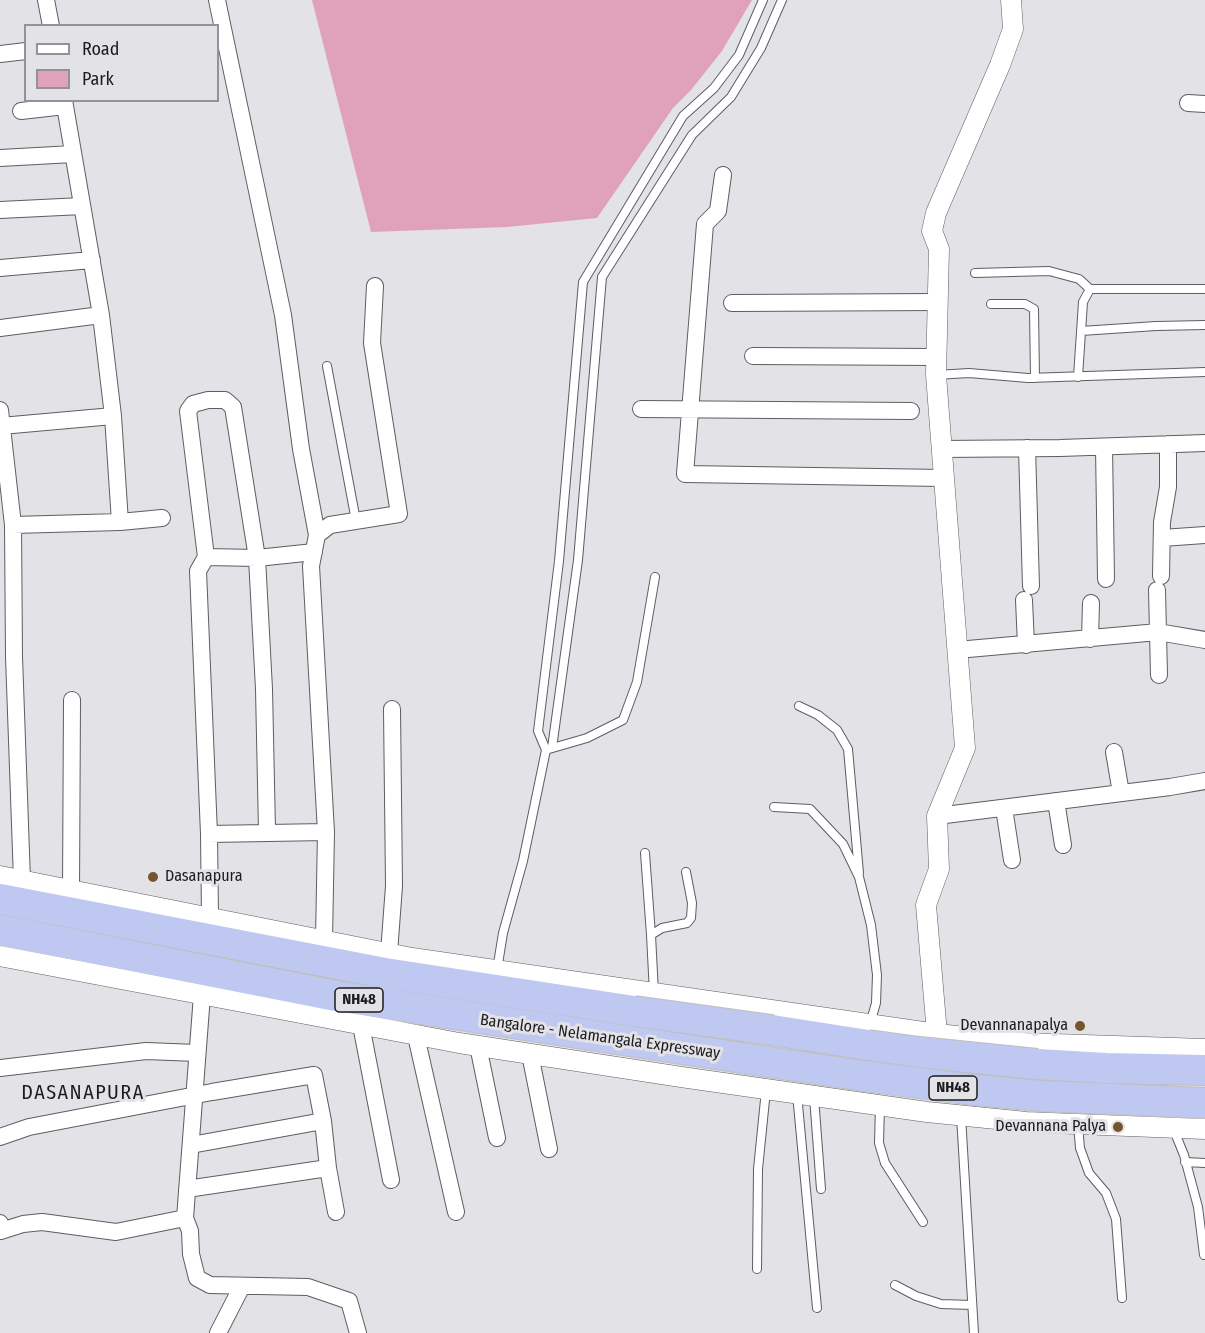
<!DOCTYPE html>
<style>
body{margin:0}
#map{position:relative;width:1205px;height:1333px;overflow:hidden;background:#e3e2e7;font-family:"Fira Sans Condensed",sans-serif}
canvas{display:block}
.legend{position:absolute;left:24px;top:24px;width:195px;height:78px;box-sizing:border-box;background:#e3e2e7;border:2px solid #939397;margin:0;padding:8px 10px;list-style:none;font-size:18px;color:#1c1c1e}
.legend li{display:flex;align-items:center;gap:12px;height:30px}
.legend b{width:30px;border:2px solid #939397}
</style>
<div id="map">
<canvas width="1205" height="1333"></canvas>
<ul class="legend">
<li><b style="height:8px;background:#fff"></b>Road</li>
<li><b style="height:16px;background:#dfa2ba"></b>Park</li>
</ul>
</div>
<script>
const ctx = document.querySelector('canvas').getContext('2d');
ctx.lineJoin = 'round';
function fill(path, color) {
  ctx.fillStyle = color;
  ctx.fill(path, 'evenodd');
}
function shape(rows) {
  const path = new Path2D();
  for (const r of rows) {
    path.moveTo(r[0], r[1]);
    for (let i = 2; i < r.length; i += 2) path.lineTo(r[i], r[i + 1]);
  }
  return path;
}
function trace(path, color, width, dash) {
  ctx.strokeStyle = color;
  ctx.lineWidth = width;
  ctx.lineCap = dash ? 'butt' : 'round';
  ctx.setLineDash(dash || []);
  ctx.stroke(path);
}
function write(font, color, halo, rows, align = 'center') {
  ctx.font = font + ' "Fira Sans Condensed",sans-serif';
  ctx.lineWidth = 6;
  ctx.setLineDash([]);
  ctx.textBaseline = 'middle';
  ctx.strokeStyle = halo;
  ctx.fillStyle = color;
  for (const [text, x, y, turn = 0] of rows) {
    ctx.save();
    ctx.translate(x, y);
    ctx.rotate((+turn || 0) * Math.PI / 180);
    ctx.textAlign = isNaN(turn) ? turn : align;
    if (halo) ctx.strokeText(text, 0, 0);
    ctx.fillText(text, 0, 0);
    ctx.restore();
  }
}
fill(shape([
 [312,0,752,0,722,51,691,90,673,108,597,218,507,227,371,232]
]), '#dfa2ba');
const service = shape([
 [975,273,1049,271,1079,279,1090,289],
 [991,304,1025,304,1034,309,1035,378],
 [1081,331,1156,326,1205,325],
 [327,366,356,521],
 [936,375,969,373,1028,378,1205,372],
 [1078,377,1083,302,1090,289,1205,289],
 [799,706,818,715,837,730,848,749,859,873],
 [552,748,578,560,602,277,692,135,731,97,761,48,782,0],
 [549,749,587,738,623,720,637,682,655,577],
 [774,807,810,809,843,844,859,877,871,925,877,975,876,1003,870,1024],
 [645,853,651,935],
 [497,970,503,933,523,861,546,750,538,731,559,561,583,282,683,116,714,88,739,55,763,0],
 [654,993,651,935,662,928,687,923,691,918,692,903,686,872],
 [797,1094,817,1308],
 [814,1097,821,1189],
 [880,1106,879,1143,885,1163,923,1222],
 [961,1116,974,1333],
 [1078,1125,1080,1148,1089,1173,1106,1193,1116,1219,1122,1298],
 [1173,1128,1184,1155,1198,1207,1204,1255],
 [1185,1162,1205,1163],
 [757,1269,758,1169,766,1090],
 [895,1285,916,1296,941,1304,972,1305]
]);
const minor = shape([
 [46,0,51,26],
 [217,0,283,315,301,449,317,535],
 [0,54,26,51],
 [1188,103,1205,104],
 [21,111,65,106],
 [0,158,73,154],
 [723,175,718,211,705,224,685,474,944,478],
 [0,210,82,206],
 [0,268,92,260],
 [732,303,938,302],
 [0,328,101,315],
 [753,356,935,357],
 [641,409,911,411],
 [0,410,13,525,14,657,22,880],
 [1,426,113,416],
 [1104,447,1106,579],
 [1027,448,1031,586],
 [941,449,1060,448,1205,443],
 [120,522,162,518],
 [13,525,120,522,113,416,101,315,64,100],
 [1162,538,1205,535],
 [206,557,257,558,314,552],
 [1161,576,1162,522,1168,487,1168,444],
 [1157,590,1159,675],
 [1024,600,1026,645],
 [1090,639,1091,603],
 [957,650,1158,632,1205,640],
 [1114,752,1121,793],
 [1056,801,1063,845],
 [1004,808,1012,860],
 [937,816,1170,787,1205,781],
 [209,834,326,832],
 [71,890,72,700],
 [210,917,209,834,198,571,206,557,188,411,193,404,208,400,225,400,233,407,257,558,264,689,267,831],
 [324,940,326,832,311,566,317,535,330,525,399,514,372,343,375,286],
 [389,953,394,886,392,709],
 [361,1025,391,1180],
 [416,1036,456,1212],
 [478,1046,497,1138],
 [530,1054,549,1149],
 [0,1068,146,1051,197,1053],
 [0,1137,29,1127,212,1092,314,1075,323,1121],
 [328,1168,336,1212],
 [187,1189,328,1168,323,1121,191,1145],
 [185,1218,190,1231,191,1254,197,1278,210,1285,308,1287,349,1301,358,1333],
 [0,1223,1,1231,23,1224,42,1222,116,1232,185,1218,202,995],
 [218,1333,242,1286]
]);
const tertiary = shape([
 [0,876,412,958,937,1034,1025,1043,1205,1049],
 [0,956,459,1043,688,1078,927,1112,1026,1122,1205,1129],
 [936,1045,937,1034,926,905,939,869,937,816,965,748,936,375,939,249,932,231,936,213,1000,65,1013,29,1011,0]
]);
const motorway = shape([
 [0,899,385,973,634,1011],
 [0,930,336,996,629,1041],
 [772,1030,868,1045],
 [768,1062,864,1076],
 [1037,1064,1106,1068,1205,1070],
 [1041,1096,1205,1103]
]);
trace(service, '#5e5d61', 10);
trace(minor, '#5e5d61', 18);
trace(tertiary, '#5e5d61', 21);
trace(motorway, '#bfbfc0', 32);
trace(service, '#fff', 8);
trace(minor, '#fff', 16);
trace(tertiary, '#fff', 20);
trace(motorway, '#bfc8f0', 30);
const motorwayBridge = shape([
 [634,1011,772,1030],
 [629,1041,768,1062],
 [868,1045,919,1052,1037,1064],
 [864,1076,965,1089,1041,1096]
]);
trace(motorwayBridge, '#bfbfc0', 32, []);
trace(motorwayBridge, '#bfc8f0', 30);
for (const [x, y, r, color] of [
 [153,877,6,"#75552b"],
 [1080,1026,6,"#75552b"],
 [1118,1127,6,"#75552b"]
]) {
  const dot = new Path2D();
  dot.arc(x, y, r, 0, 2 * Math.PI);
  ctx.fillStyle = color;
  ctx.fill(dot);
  trace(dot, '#e3e2e7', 2);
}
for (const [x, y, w] of [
 [359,1000,48],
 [953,1088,48]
]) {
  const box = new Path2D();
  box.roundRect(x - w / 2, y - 12, w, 24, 4.5);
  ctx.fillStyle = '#e3e2e7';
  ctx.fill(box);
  trace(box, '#1c1c1e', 1.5);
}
write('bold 15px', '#1c1c1e', null, [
 ["NH48",359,1000],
 ["NH48",953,1088]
]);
write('16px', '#1c1c1e', '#e3e2e7', [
 ["Dasanapura",165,877,"left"],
 ["Devannanapalya",1068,1026],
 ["Devannana Palya",1106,1127]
], 'right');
write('16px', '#1c1c1e', '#e3e2e7', [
 ["Bangalore - Nelamangala Expressway",600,1037,8]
]);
ctx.letterSpacing = '1.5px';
write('20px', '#1c1c1e', '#e3e2e7', [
 ["DASANAPURA",83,1093]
]);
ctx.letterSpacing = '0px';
</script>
